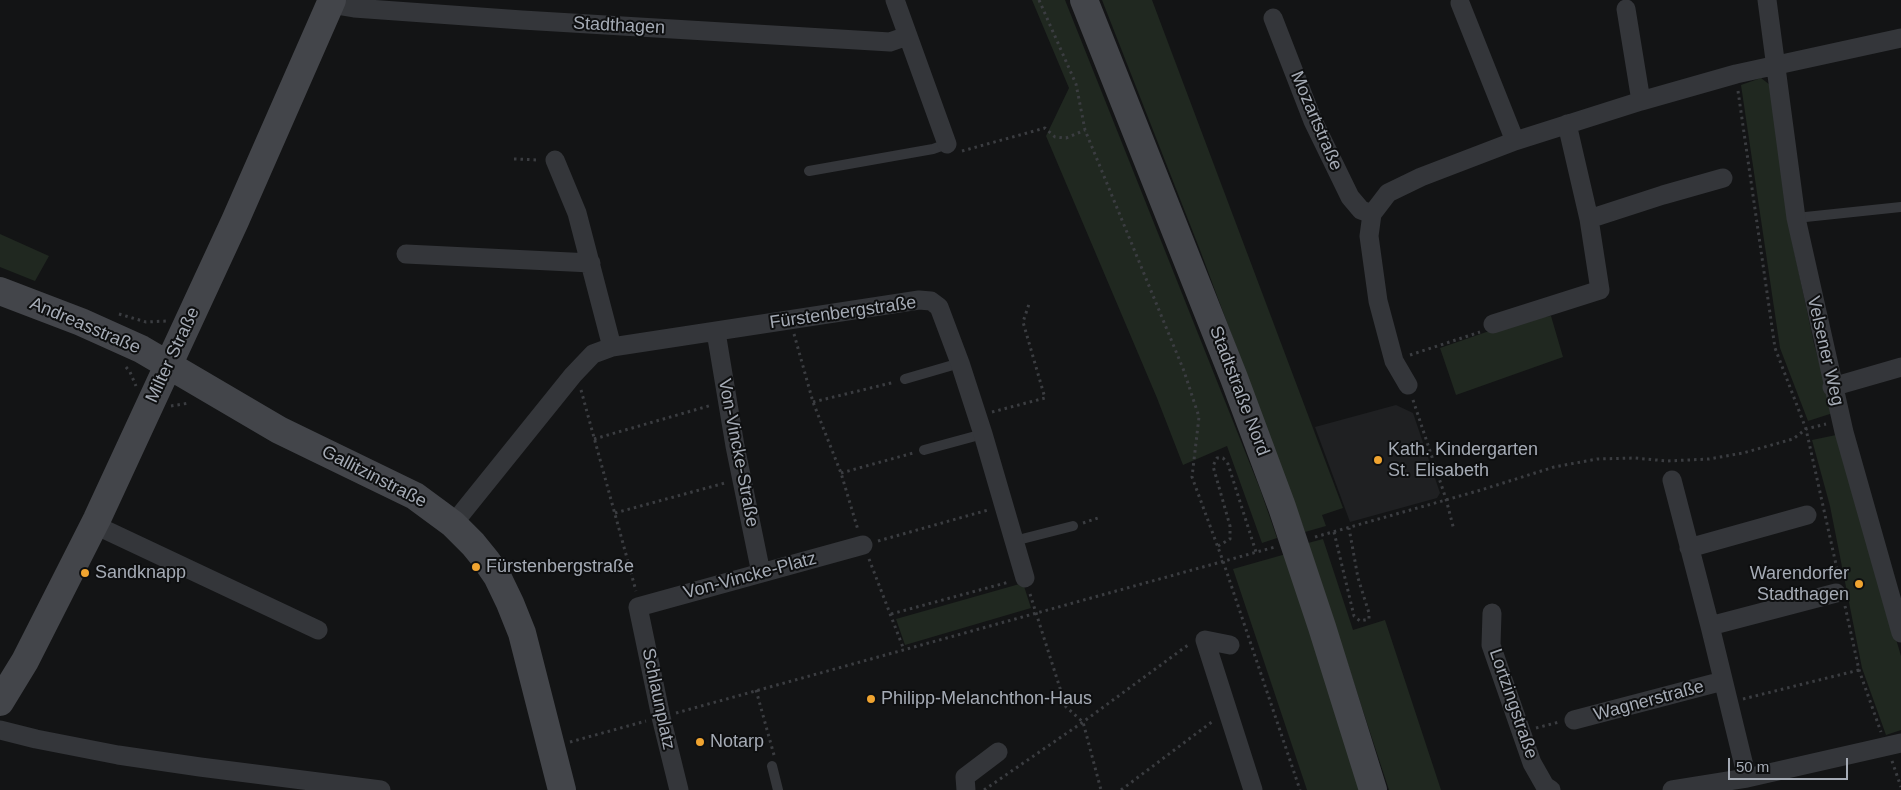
<!DOCTYPE html>
<meta charset="utf-8">
<style>
body{margin:0}
#map{position:relative;width:1901px;height:790px;overflow:hidden;background:#131415;font-family:Helvetica,sans-serif}
canvas{display:block}
.scale{position:absolute;left:1728px;top:758px;width:120px;height:22px;box-sizing:border-box;border:2px solid #a5abb5;border-top:0;padding-left:6px;font-size:15px;line-height:18px;white-space:nowrap;color:#a5abb5;-webkit-text-stroke:4px #0e0f10;paint-order:stroke}
</style>
<div id="map">
<canvas width="1901" height="790"></canvas>
<div class="scale">50 m</div>
</div>
<script>
const ctx = document.querySelector('canvas').getContext('2d');
ctx.lineJoin = 'round';
function fill(path, color) {
  ctx.fillStyle = color;
  ctx.fill(path, 'evenodd');
}
function shape(rows) {
  const path = new Path2D();
  for (const r of rows) {
    path.moveTo(r[0], r[1]);
    for (let i = 2; i < r.length; i += 2) path.lineTo(r[i], r[i + 1]);
  }
  return path;
}
function trace(path, color, width, dash) {
  ctx.strokeStyle = color;
  ctx.lineWidth = width;
  ctx.lineCap = dash ? 'butt' : 'round';
  ctx.setLineDash(dash || []);
  ctx.stroke(path);
}
function write(font, color, halo, rows, align = 'center') {
  ctx.font = font + ' Helvetica,sans-serif';
  ctx.lineWidth = 4;
  ctx.setLineDash([]);
  ctx.textBaseline = 'middle';
  ctx.strokeStyle = halo;
  ctx.fillStyle = color;
  for (const [text, x, y, turn = 0] of rows) {
    ctx.save();
    ctx.translate(x, y);
    ctx.rotate((+turn || 0) * Math.PI / 180);
    ctx.textAlign = isNaN(turn) ? turn : align;
    if (halo) ctx.strokeText(text, 0, 0);
    ctx.fillText(text, 0, 0);
    ctx.restore();
  }
}
fill(shape([
 [1396,405,1413,413,1440,493,1437,498,1350,522,1315,427]
]), '#1f2022');
fill(shape([
 [1032,0,1065,0,1260,489,1277,538,1262,543,1227,446,1183,465,1157,398,1046,136,1069,88],
 [1102,0,1152,0,1343,508,1322,515,1326,526,1305,532,1200,250],
 [1761,78,1774,88,1789,226,1814,344,1833,413,1808,421,1780,348,1741,85],
 [0,234,49,256,35,281,0,267],
 [1551,316,1563,357,1456,395,1440,348,1524,319],
 [1836,435,1901,656,1901,730,1886,735,1862,668,1830,506,1812,440],
 [1323,539,1353,630,1385,620,1441,790,1389,790,1308,543],
 [1286,554,1360,790,1307,790,1233,569],
 [1023,583,1031,608,905,645,896,619]
]), '#202820');
trace(shape([
 [1039,0,1076,84,1085,130,1184,371,1199,417,1192,477,1223,561,1300,790],
 [1738,91,1775,348,1806,429,1839,578],
 [962,151,1045,128,1055,137,1066,138,1085,130],
 [514,159,539,160],
 [119,314,146,322,166,321],
 [794,334,813,402,841,473,858,530],
 [1410,355,1480,332],
 [126,367,130,372,136,386],
 [581,390,636,591],
 [1413,400,1446,499,1454,530],
 [813,402,895,382],
 [171,406,189,403],
 [992,412,1045,398,1023,322,1030,301],
 [594,439,712,405],
 [841,473,913,453],
 [615,513,725,483],
 [1083,523,1101,517],
 [1334,532,1354,616,1360,621,1369,619,1369,613,1358,578,1349,528],
 [1315,537,1481,490,1554,467,1597,459,1635,458,1667,461,1709,459,1743,453,1793,439,1806,429,1826,424],
 [878,541,988,510],
 [1218,546,1230,539,1230,526,1213,466,1217,458,1223,458,1228,464,1256,552],
 [869,559,904,650],
 [1030,594,1066,707,1083,722,1101,790],
 [1845,606,1859,670,1881,732],
 [891,614,1009,582],
 [756,690,774,755],
 [1743,699,1859,670],
 [676,713,1275,547],
 [1536,728,1559,722],
 [570,742,646,721],
 [1892,761,1901,787],
 [984,790,1083,722,1188,645],
 [1121,790,1213,721]
]), '#3b3d41', 3, [2.5, 4]);
trace(shape([
 [809,171,933,149,947,144],
 [1796,218,1901,207],
 [905,379,960,363],
 [924,450,983,434],
 [1014,541,1073,526],
 [772,766,778,790]
]), '#34363a', 10);
trace(shape([
 [895,0,947,144],
 [1767,0,1796,218,1844,432,1901,633],
 [1460,3,1515,141],
 [330,4,354,8,522,20,890,42,907,36],
 [1626,9,1641,101],
 [1273,18,1313,121,1350,197,1361,210,1372,214],
 [555,160,577,213,612,347],
 [1589,219,1663,195,1723,178],
 [406,254,591,263],
 [1493,324,1600,290,1589,219,1567,124],
 [716,332,735,446,761,573],
 [1408,385,1394,361,1378,301,1369,236,1372,214,1388,193,1421,177,1515,141,1641,101,1736,74,1901,38],
 [1832,387,1901,367],
 [1672,480,1710,626,1747,778],
 [453,524,573,375,593,354,612,347,919,300,931,301,939,307,960,363,983,434,1025,578],
 [95,525,318,630],
 [1689,548,1807,515],
 [1492,613,1491,645,1532,763,1545,786,1551,790],
 [1710,626,1836,593],
 [1230,645,1205,640,1253,790],
 [1574,720,1723,681],
 [0,730,36,739,118,755,200,767,381,790],
 [679,790,661,717,638,607,863,545],
 [966,790,965,777,998,752],
 [1672,790,1747,778,1901,743]
]), '#34363a', 19);
trace(shape([
 [1084,0,1234,378,1282,507,1322,627,1373,790],
 [0,291,81,322,141,349,279,430,415,496,453,524,473,544,486,560,497,576,510,603,522,633,562,790],
 [0,702,25,661,97,519,235,221,332,0]
]), '#43454a', 28);
for (const [x, y, r, color] of [
 [1378,460,5,"#f0a430"],
 [476,567,5,"#f0a430"],
 [85,573,5,"#f0a430"],
 [1859,584,5,"#f0a430"],
 [871,699,5,"#f0a430"],
 [700,742,5,"#f0a430"]
]) {
  const dot = new Path2D();
  dot.arc(x, y, r, 0, 2 * Math.PI);
  ctx.fillStyle = color;
  ctx.fill(dot);
  trace(dot, '#0e0f10', 2);
}
write('18px', '#a5abb5', '#0e0f10', [
 ["Stadthagen",619,26,3],
 ["Mozartstraße",1316,121,67],
 ["Fürstenbergstraße",843,313,-8],
 ["Andreasstraße",85,326,23],
 ["Velsener Weg",1825,351,77],
 ["Milter Straße",173,355,-65],
 ["Stadtstraße Nord",1239,391,69],
 ["Von-Vincke-Straße",738,453,79],
 ["Gallitzinstraße",374,477,27],
 ["Von-Vincke-Platz",750,576,-15],
 ["Schlaunplatz",658,699,78],
 ["Wagnerstraße",1649,701,-15],
 ["Lortzingstraße",1513,704,71]
]);
write('18px', '#a5abb5', '#0e0f10', [
 ["Kath. Kindergarten",1388,450],
 ["St. Elisabeth",1388,471],
 ["Fürstenbergstraße",486,567],
 ["Sandknapp",95,573],
 ["Warendorfer",1849,574,"right"],
 ["Stadthagen",1849,595,"right"],
 ["Philipp-Melanchthon-Haus",881,699],
 ["Notarp",710,742]
], 'left');
</script>
